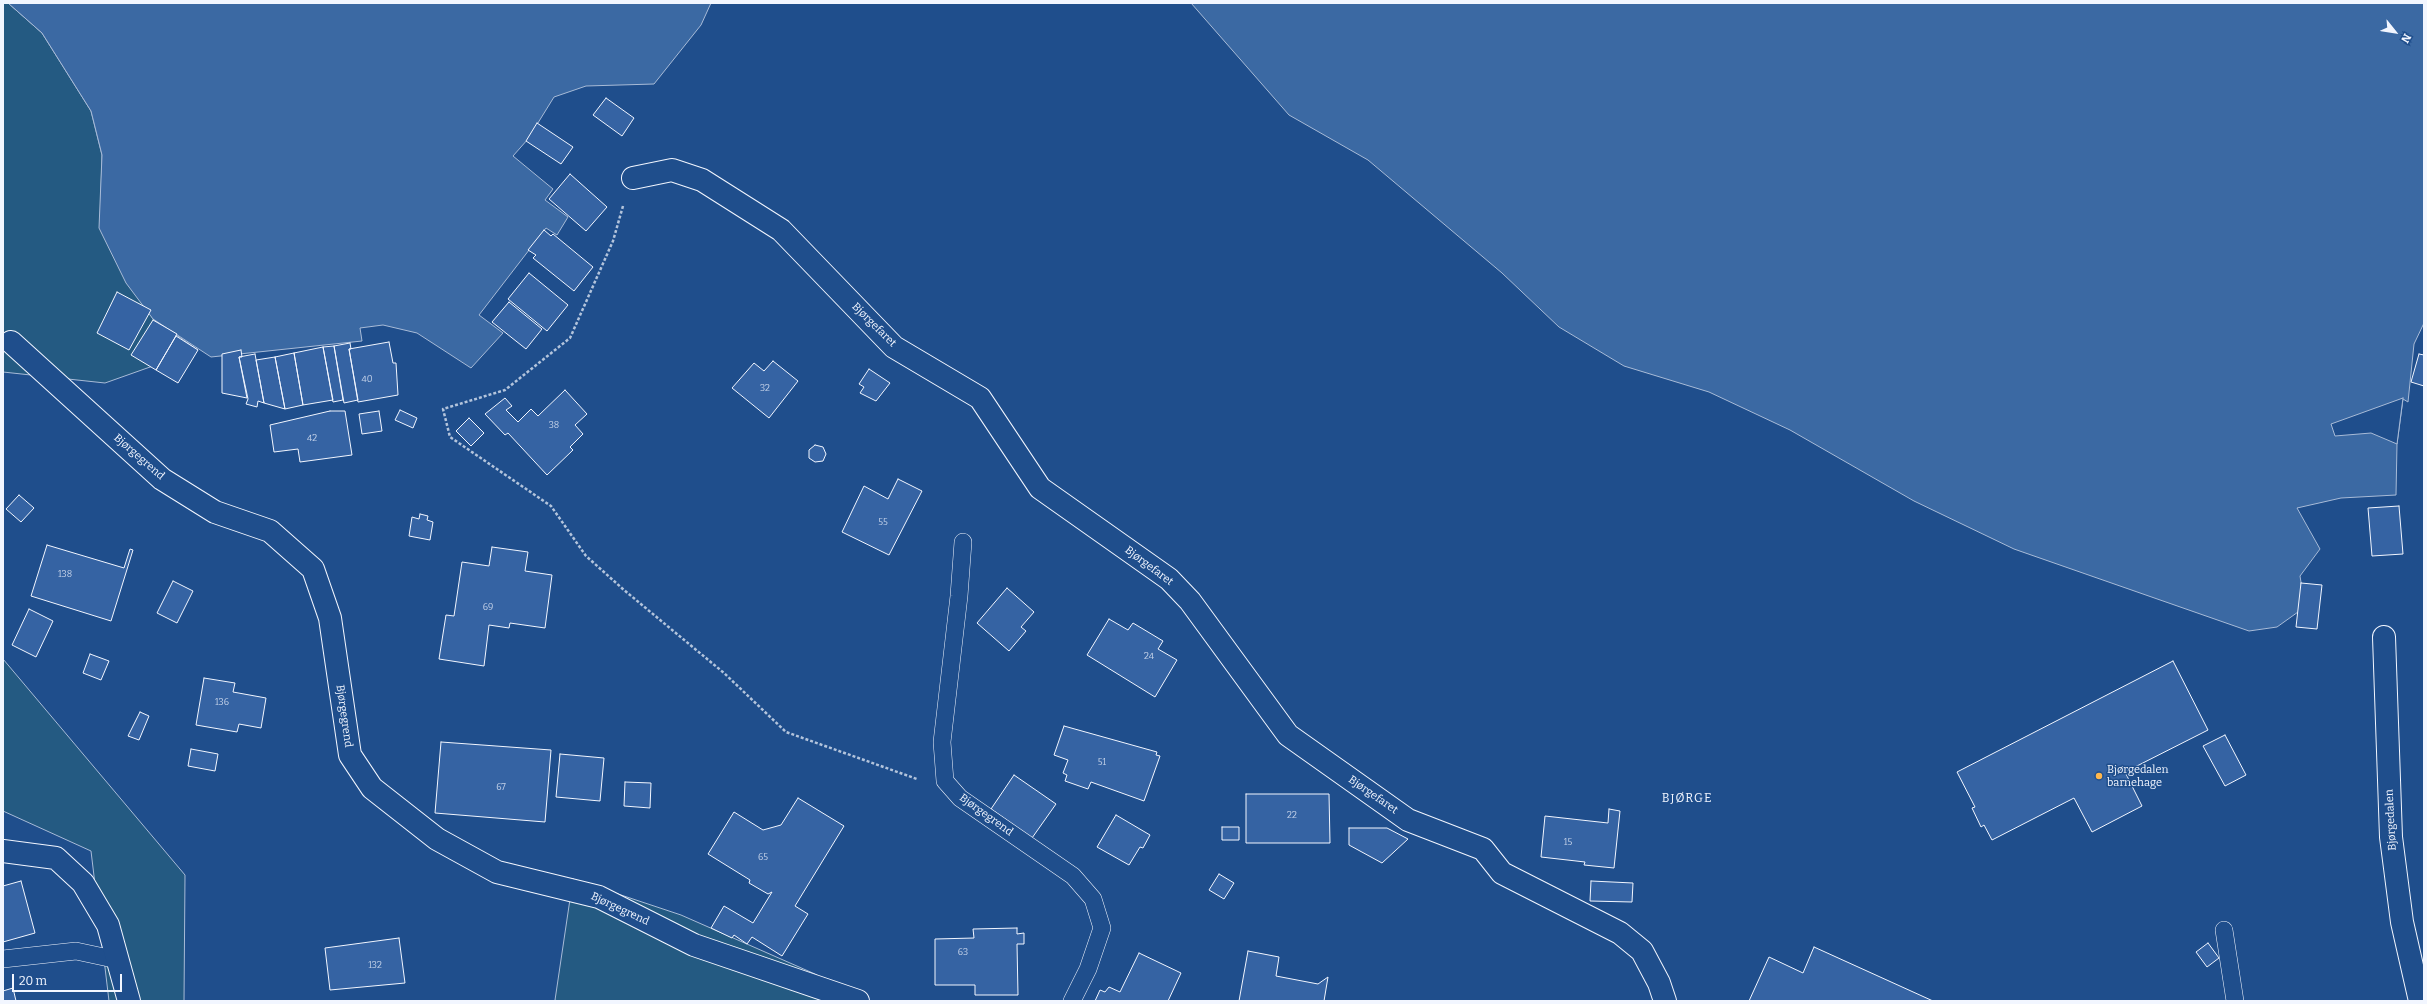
<!DOCTYPE html>
<meta charset="utf-8">
<style>
body{margin:0}
#map{position:relative;width:2427px;height:1004px;overflow:hidden;background:#1f4e8c;font-family:Bitter,serif}
canvas{display:block}
.frame{position:absolute;inset:0;border:4px solid #f2f6ff;pointer-events:none}
.north{position:absolute;left:2375px;top:12px;width:40px;height:40px;-webkit-text-stroke:3px #1f4e8c;paint-order:stroke;rotate:120deg;font-size:11px;font-weight:700;line-height:16px;text-align:center;color:#f2f6ff}
.north::after{content:'';display:block;margin:auto;width:14px;height:18px;background:#f2f6ff;clip-path:polygon(50% 0,100% 100%,50% 72%,0 100%)}
.scale{position:absolute;left:12px;top:974px;width:110px;height:18px;box-sizing:border-box;border:2px solid #f2f6ff;border-top:0;padding-left:5px;font-size:12px;line-height:14px;white-space:nowrap;color:#f2f6ff;-webkit-text-stroke:3px #1f4e8c;paint-order:stroke}
</style>
<div id="map">
<canvas width="2427" height="1004"></canvas>
<div class="frame"></div>
<div class="north">N</div>
<div class="scale">20 m</div>
</div>
<script>
const ctx = document.querySelector('canvas').getContext('2d');
ctx.lineJoin = 'round';
function fill(path, color) {
  ctx.fillStyle = color;
  ctx.fill(path, 'evenodd');
}
function shape(rows) {
  const path = new Path2D();
  for (const r of rows) {
    path.moveTo(r[0], r[1]);
    for (let i = 2; i < r.length; i += 2) path.lineTo(r[i], r[i + 1]);
  }
  return path;
}
function trace(path, color, width, dash) {
  ctx.strokeStyle = color;
  ctx.lineWidth = width;
  ctx.lineCap = dash ? 'butt' : 'round';
  ctx.setLineDash(dash || []);
  ctx.stroke(path);
}
function write(font, color, halo, rows, align = 'center') {
  ctx.font = font + ' Bitter,serif';
  ctx.lineWidth = 3;
  ctx.setLineDash([]);
  ctx.textBaseline = 'middle';
  ctx.strokeStyle = halo;
  ctx.fillStyle = color;
  for (const [text, x, y, turn = 0] of rows) {
    ctx.save();
    ctx.translate(x, y);
    ctx.rotate((+turn || 0) * Math.PI / 180);
    ctx.textAlign = isNaN(turn) ? turn : align;
    if (halo) ctx.strokeText(text, 0, 0);
    ctx.fillText(text, 0, 0);
    ctx.restore();
  }
}
const green = shape([
 [3,3,8,3,42,33,91,111,102,155,100,228,153,319,198,350,105,383,3,372,3,3],
 [3,659,185,875,184,1001,109,1001,91,851,3,811,3,659],
 [573,879,681,915,815,974,864,1001,557,1001,555,1000,573,879]
]);
fill(green, '#245a82');
trace(green, '#a8bbd7', 1);
const water = shape([
 [8,3,711,3,701,25,654,84,586,86,554,97,528,139,513,156,553,189,545,200,568,217,557,235,546,228,479,315,503,333,471,368,417,333,383,325,360,328,362,341,211,357,153,319,126,283,99,228,102,155,91,111,42,33,8,3],
 [1191,3,2424,3,2424,323,2414,344,2408,402,2403,399,2397,444,2396,495,2341,498,2297,508,2320,549,2300,576,2305,607,2277,627,2249,631,2014,549,1914,501,1790,430,1709,392,1624,366,1559,327,1502,273,1368,160,1289,115,1191,3]
]);
fill(water, '#3b69a3');
trace(water, '#a8bbd7', 1);
const pier = shape([
 [2403,398,2397,444,2371,433,2335,436,2331,424,2403,398]
]);
fill(pier, '#1f4e8c');
trace(pier, '#a8bbd7', 1);
const building = shape([
 [606,98,634,118,622,136,593,115,606,98],
 [537,123,573,147,561,164,526,141,537,123],
 [570,174,607,207,586,231,549,199,570,174],
 [544,230,551,236,553,234,593,267,574,291,533,258,536,255,528,250,544,230],
 [529,273,568,305,547,331,508,299,529,273],
 [117,292,151,310,129,350,97,333,117,292],
 [509,302,542,329,526,349,492,322,509,302],
 [153,320,177,334,156,370,131,355,153,320],
 [176,336,198,350,178,383,156,370,176,336],
 [389,342,393,363,396,363,398,395,358,402,349,349,389,342],
 [350,343,351,349,349,349,358,400,344,403,334,346,350,343],
 [334,346,343,400,333,402,323,347,334,346],
 [323,347,333,400,303,405,294,353,323,347],
 [241,350,242,357,239,357,247,398,222,393,222,354,241,350],
 [294,353,303,405,285,409,275,357,294,353],
 [255,354,264,403,258,401,257,407,246,404,248,399,239,357,255,354],
 [2419,354,2424,355,2424,386,2411,382,2419,354],
 [275,357,285,409,264,403,256,360,275,357],
 [773,361,798,381,769,418,732,388,754,363,764,371,773,361],
 [869,369,890,383,876,401,860,393,864,387,859,384,869,369],
 [565,390,587,414,575,425,583,434,570,447,573,450,547,475,508,433,505,435,485,414,505,398,512,406,506,410,518,422,531,409,538,416,565,390],
 [400,410,417,418,413,428,395,420,400,410],
 [330,411,345,411,352,455,300,462,298,449,274,452,270,425,330,411],
 [379,411,382,431,362,434,359,414,379,411],
 [469,418,484,433,471,446,456,431,469,418],
 [815,445,823,447,826,454,823,461,815,462,809,458,809,450,815,445],
 [898,479,922,491,889,555,842,532,864,486,888,499,898,479],
 [19,495,34,508,21,522,6,509,19,495],
 [2399,506,2403,554,2372,556,2368,508,2399,506],
 [420,514,428,516,427,520,433,522,430,540,409,536,412,517,419,519,420,514],
 [47,545,124,568,130,549,133,550,111,621,31,596,47,545],
 [492,547,528,552,525,571,552,575,545,628,510,623,509,628,489,625,484,666,439,659,446,615,454,616,462,562,489,566,492,547],
 [173,581,193,591,177,623,157,613,173,581],
 [2301,583,2322,585,2317,629,2296,627,2301,583],
 [1007,588,1034,612,1021,627,1026,631,1009,651,977,623,1007,588],
 [29,609,53,621,36,657,12,645,29,609],
 [1109,619,1128,630,1133,623,1163,641,1158,649,1177,660,1155,697,1087,655,1109,619],
 [90,654,109,661,101,680,83,673,90,654],
 [2173,661,2208,730,2125,772,2142,806,2092,832,2074,798,1992,840,1984,825,1981,827,1972,808,1975,807,1957,772,2173,661],
 [204,678,235,683,233,692,266,698,261,728,239,724,237,732,196,725,204,678],
 [140,712,149,716,139,740,128,736,140,712],
 [1064,726,1157,752,1156,755,1160,756,1144,801,1091,782,1088,789,1065,781,1067,775,1063,773,1068,760,1054,755,1064,726],
 [2225,735,2246,775,2225,786,2203,746,2225,735],
 [441,742,551,750,545,822,435,813,441,742],
 [191,749,218,754,215,771,188,766,191,749],
 [560,754,604,758,600,801,556,797,560,754],
 [1014,775,1056,804,1032,838,991,809,1014,775],
 [625,782,651,783,650,808,624,806,625,782],
 [1246,794,1329,794,1330,843,1246,843,1246,794],
 [798,798,844,826,795,906,808,914,782,956,752,937,747,944,734,935,732,938,711,928,724,906,753,923,772,892,768,894,749,883,750,880,708,854,734,812,763,830,781,825,798,798],
 [1609,809,1620,811,1614,868,1584,865,1585,862,1541,857,1545,816,1608,823,1609,809],
 [1116,815,1150,835,1143,848,1140,847,1129,865,1097,847,1116,815],
 [1222,827,1239,827,1239,840,1222,840,1222,827],
 [1349,828,1387,828,1408,839,1382,863,1349,845,1349,828],
 [1219,874,1234,883,1224,899,1209,890,1219,874],
 [21,881,35,933,3,942,3,886,21,881],
 [1591,881,1633,883,1632,902,1590,901,1591,881],
 [1017,928,1017,934,1024,933,1024,944,1017,944,1018,995,975,995,975,985,935,985,935,939,974,938,973,929,1017,928],
 [399,938,405,983,330,990,325,948,399,938],
 [2208,943,2219,958,2207,967,2196,952,2208,943],
 [1814,947,1933,1001,1749,1001,1769,957,1803,973,1814,947],
 [1248,951,1279,957,1276,976,1318,984,1328,977,1324,1001,1239,1001,1248,951],
 [1139,953,1181,973,1168,1001,1095,1001,1100,990,1105,992,1109,987,1120,992,1139,953],
 [13,988,16,1001,3,1001,3,991,13,988]
]);
fill(building, '#3563a3');
trace(building, '#f2f6ff', 1);
const lane = shape([
 [963,542,959,596,942,742,945,781,960,798,1073,876,1093,899,1102,928,1088,969,1072,1001],
 [2224,930,2235,1001],
 [3,959,76,951,118,960]
]);
const street = shape([
 [633,178,672,170,702,180,781,230,894,347,980,398,1040,488,1169,579,1190,601,1288,735,1408,820,1483,849,1502,873,1620,933,1642,951,1659,983,1665,1001],
 [11,342,162,479,215,512,270,531,313,569,330,618,350,755,372,788,437,839,497,872,599,897,694,945,858,1001],
 [2384,637,2391,837,2402,922,2420,1001],
 [3,851,56,858,83,883,108,925,129,1001]
]);
trace(lane, '#f2f6ff', 18);
trace(street, '#f2f6ff', 24);
trace(shape([
 [623,206,613,241,570,338,505,390,443,409,450,437,551,506,586,556,624,590,724,673,786,732,917,779]
]), '#b3c4dc', 2.5, [3, 2]);
trace(lane, '#1f4e8c', 17);
trace(street, '#1f4e8c', 22);
for (const [x, y, r, color] of [
 [2099,776,4,"#ffb74d"]
]) {
  const dot = new Path2D();
  dot.arc(x, y, r, 0, 2 * Math.PI);
  ctx.fillStyle = color;
  ctx.fill(dot);
  trace(dot, '#1f4e8c', 1.5);
}
write('9px', '#c3d1e8', null, [
 ["40",367,379],
 ["32",765,388],
 ["38",554,425],
 ["42",312,438],
 ["55",883,522],
 ["138",65,574],
 ["69",488,607],
 ["24",1149,656],
 ["136",222,702],
 ["51",1102,762],
 ["67",501,787],
 ["22",1292,815],
 ["15",1568,842],
 ["65",763,857],
 ["63",963,952],
 ["132",375,965]
]);
write('11px', '#f2f6ff', '#1f4e8c', [
 ["Bjørgefaret",874,325,45],
 ["Bjørgegrend",139,457,41],
 ["Bjørgefaret",1149,566,37],
 ["Bjørgegrend",344,716,82],
 ["Bjørgefaret",1373,795,35],
 ["Bjørgegrend",986,815,36],
 ["Bjørgedalen",2391,820,-93],
 ["Bjørgegrend",620,909,25]
]);
write('11px', '#f2f6ff', '#1f4e8c', [
 ["Bjørgedalen",2107,770],
 ["barnehage",2107,783]
], 'left');
ctx.letterSpacing = '1px';
write('12px', '#f2f6ff', '#1f4e8c', [
 ["BJØRGE",1687,799]
]);
ctx.letterSpacing = '0px';
</script>
